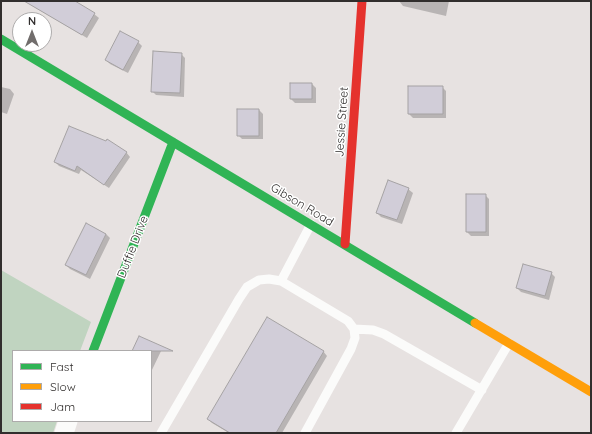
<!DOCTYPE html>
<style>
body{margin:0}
#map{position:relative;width:592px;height:434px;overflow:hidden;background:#e7e2e1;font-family:Quicksand,sans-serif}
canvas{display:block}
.frame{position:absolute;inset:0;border:2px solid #312e2d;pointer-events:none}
.legend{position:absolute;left:12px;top:350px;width:140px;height:72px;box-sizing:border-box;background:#fff;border:1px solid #adabab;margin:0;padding:5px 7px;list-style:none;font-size:12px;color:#312e2d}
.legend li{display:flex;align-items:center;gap:8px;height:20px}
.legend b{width:20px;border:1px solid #adabab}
.north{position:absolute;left:12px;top:12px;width:40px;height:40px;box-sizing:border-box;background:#fff;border:1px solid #adabab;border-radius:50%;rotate:0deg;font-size:11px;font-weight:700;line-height:16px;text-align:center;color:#312e2d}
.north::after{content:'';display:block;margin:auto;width:14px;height:18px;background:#716d6c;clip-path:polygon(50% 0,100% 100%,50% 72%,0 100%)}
</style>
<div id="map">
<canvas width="592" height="434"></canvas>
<div class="frame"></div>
<ul class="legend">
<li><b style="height:5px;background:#30b455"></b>Fast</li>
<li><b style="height:5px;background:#ff9f0a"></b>Slow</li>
<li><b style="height:5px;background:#e5322d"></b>Jam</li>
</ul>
<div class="north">N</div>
</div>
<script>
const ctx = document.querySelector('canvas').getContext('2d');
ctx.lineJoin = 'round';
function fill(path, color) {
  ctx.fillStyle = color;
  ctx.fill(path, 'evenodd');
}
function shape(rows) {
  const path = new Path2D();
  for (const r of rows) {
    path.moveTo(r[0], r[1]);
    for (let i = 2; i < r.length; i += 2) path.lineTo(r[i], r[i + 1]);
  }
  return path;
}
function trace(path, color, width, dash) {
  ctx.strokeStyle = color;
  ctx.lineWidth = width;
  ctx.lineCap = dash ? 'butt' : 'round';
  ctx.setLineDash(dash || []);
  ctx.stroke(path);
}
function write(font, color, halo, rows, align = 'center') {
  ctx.font = font + ' Quicksand,sans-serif';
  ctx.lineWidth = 3;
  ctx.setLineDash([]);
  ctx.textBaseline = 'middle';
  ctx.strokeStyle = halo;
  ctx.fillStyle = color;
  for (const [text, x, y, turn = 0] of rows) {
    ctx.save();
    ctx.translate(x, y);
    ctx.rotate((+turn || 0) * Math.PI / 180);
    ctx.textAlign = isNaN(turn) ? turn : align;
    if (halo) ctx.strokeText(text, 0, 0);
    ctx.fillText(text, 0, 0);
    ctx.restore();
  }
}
fill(shape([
 [1,270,91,322,80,351,13,351,13,421,57,421,53,433,1,433]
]), '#c0d4c0');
fill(shape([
 [24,1,73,1,94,14,99,18,87,38],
 [399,1,449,1,446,16,403,6],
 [138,42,142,46,128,73,110,64,106,60],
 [181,54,185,58,184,97,156,95,152,91],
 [312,84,316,88,316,103,295,103,291,99],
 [1,87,10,89,14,94,7,114,1,112],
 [409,87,442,87,446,91,446,118,413,118,409,114],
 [259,110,263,114,263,139,242,139,238,135],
 [126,152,130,157,109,188,81,170,79,174,59,166,55,162],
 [408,189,413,193,402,224,381,217,377,213],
 [485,195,489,199,489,236,471,236,467,232],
 [86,225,106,234,110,238,90,279,70,269,66,265],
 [551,273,555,277,549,300,521,292,517,288],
 [162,349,151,372,151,351,133,351],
 [323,351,327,356,282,433,229,433,212,423,208,419]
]), '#0003');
const building = shape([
 [24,1,75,1,95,13,82,35,24,1],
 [120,31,139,41,123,70,105,60,120,31],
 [153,51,182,53,180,93,151,92,153,51],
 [290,83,312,83,312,99,290,99,290,83],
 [408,86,443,86,443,114,408,114,408,86],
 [237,109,259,109,259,136,237,136,237,109],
 [69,126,106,141,107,139,127,152,104,185,77,166,75,171,54,162,69,126],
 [388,180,409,188,397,220,376,213,388,180],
 [466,194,486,194,486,232,466,232,466,194],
 [86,223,106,234,86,275,65,265,86,223],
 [523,264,552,272,545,296,516,288,523,264],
 [267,317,324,351,276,433,230,433,207,419,267,317],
 [139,336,173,351,132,351,139,336]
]);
fill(building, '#d1cdd8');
trace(building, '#a5a2a3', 1);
trace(shape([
 [281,281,348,321,354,329,355,338,351,349,305,433],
 [354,329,373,330,384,334,482,390],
 [161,433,239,299,247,287,259,280,269,279,281,281,311,224],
 [456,433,509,343]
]), '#fbfbfa', 9);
trace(shape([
 [64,433,68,421]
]), '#fbfbfa', 19);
trace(shape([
 [1,39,475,323],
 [93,351,173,142]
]), '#30b455', 9);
trace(shape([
 [475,323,591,392]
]), '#ff9f0a', 9);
trace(shape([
 [345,244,362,1]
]), '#e5322d', 9);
write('12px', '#312e2d', '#fff', [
 ["Jessie Street",342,122,-86],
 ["Gibson Road",302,205,31],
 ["Duffie Drive",133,247,-69]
]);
</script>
